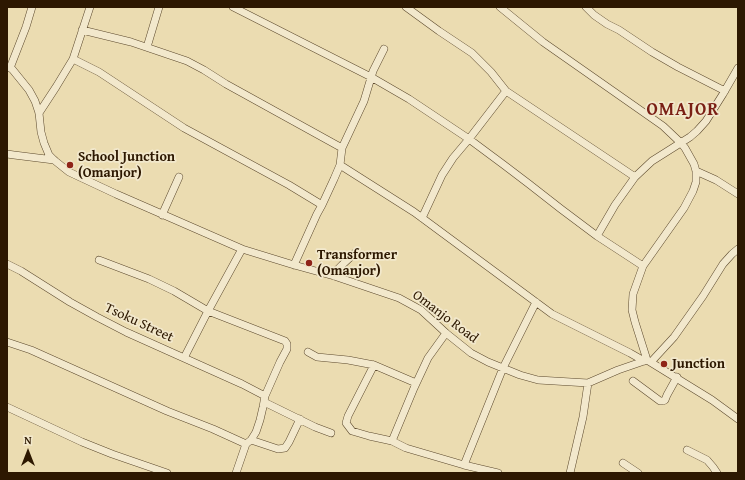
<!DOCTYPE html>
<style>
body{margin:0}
#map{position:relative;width:745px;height:480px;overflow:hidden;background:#ebdcb1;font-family:"Gentium Book Plus",serif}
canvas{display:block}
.frame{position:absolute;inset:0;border:8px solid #2d1801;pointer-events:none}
.north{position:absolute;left:8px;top:432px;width:40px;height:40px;-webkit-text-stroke:3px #f2e8cc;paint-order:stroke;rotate:0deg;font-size:11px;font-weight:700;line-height:16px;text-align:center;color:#2d1801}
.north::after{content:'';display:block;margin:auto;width:14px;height:18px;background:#2d1801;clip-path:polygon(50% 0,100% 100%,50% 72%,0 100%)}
</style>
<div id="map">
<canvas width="745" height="480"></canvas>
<div class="frame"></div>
<div class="north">N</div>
</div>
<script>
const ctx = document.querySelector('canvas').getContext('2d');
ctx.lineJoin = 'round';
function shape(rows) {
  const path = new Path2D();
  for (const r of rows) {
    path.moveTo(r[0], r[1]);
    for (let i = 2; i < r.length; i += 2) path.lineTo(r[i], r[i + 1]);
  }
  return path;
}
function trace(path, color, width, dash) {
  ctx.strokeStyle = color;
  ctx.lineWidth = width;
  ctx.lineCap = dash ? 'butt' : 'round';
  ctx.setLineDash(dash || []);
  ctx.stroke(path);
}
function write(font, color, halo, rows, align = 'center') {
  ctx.font = font + ' "Gentium Book Plus",serif';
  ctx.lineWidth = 3.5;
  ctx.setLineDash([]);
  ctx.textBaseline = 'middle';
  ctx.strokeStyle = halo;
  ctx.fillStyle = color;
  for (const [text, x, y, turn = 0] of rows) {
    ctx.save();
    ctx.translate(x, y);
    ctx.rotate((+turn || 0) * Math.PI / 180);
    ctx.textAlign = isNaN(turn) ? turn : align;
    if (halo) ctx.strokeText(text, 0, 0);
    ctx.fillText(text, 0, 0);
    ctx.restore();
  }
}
const minor = shape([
 [233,7,371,77,409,99,469,139,504,165,529,184,561,209,597,236,643,266],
 [406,7,439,31,472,53,491,72,506,91,635,177],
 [500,7,543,42,663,126,681,143,685,148,694,164,696,171,696,182,693,191,684,208,643,266,633,294,632,310,635,322,647,360],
 [586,7,594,15,607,24,619,30,652,52,678,67,725,91],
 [82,30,131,42,187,61,204,70,226,84,342,148],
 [147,47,159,7],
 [73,59,99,72,184,128,289,185,322,205],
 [7,67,12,69,29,90,35,101,39,113,41,132,44,143,49,155,54,160,69,172,116,194,242,249,294,265,334,276,399,298,421,310,446,333,471,353,488,362,520,375,538,380,588,383,618,370,647,360],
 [10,68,26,27,32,7],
 [39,113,56,87,73,59,90,7],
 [7,154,14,155,54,160],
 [340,165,414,212,552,314,630,353,644,361],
 [696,171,716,180,738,194],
 [162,215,179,177],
 [422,218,442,175,453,158,469,139,506,91],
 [597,236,615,205,635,177,652,161,690,137,697,131,706,121,723,94,738,68],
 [99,260,149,279,174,291,208,311,285,341,287,344,287,349,280,362,265,396,263,407,260,420,256,432,251,440,246,444,236,473],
 [7,264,21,271,70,302,97,317,126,332,242,384,265,396],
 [294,265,317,214,322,205,334,179,340,165,342,148,364,101,373,71,384,49],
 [334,276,337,270,342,265,355,253],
 [7,342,31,350,167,411,213,429,246,444],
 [308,352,317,357,348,360,374,365,416,383],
 [184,358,208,311,242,249],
 [647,360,712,400,738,419],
 [651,362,674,337,703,296,723,264,732,254,738,249],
 [374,365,348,416,346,423,352,431,369,436,392,441,406,448,464,465,498,473],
 [633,381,660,401,663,401,665,400,667,395,677,377],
 [264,402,315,427,331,433],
 [7,407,82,442,112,454,167,473],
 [251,440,278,449,285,448,289,442,300,419],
 [392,441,414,388,428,358,446,333],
 [687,450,707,460,713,467,717,473],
 [623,463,638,473],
 [464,465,503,368,536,302],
 [570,473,583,417,588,383]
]);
trace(minor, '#5c492d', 8);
trace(minor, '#f2e8cc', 7);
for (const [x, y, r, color] of [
 [70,165,4,"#8f2418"],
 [309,263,4,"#8f2418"],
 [664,364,4,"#8f2418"]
]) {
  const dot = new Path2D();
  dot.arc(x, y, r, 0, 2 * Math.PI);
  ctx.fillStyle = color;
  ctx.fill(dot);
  trace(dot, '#f2e8cc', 1.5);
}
write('bold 14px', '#2d1801', '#f2e8cc', [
 ["School Junction",78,157],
 ["(Omanjor)",78,173],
 ["Transformer",317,255],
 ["(Omanjor)",317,271],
 ["Junction",672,364]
], 'left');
write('14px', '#2d1801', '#f2e8cc', [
 ["Omanjo Road",445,317,37],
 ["Tsoku Street",139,323,25]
]);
ctx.letterSpacing = '1px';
write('bold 18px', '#7a1f14', '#f2e8cc', [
 ["OMAJOR",683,110]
]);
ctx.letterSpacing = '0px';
</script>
